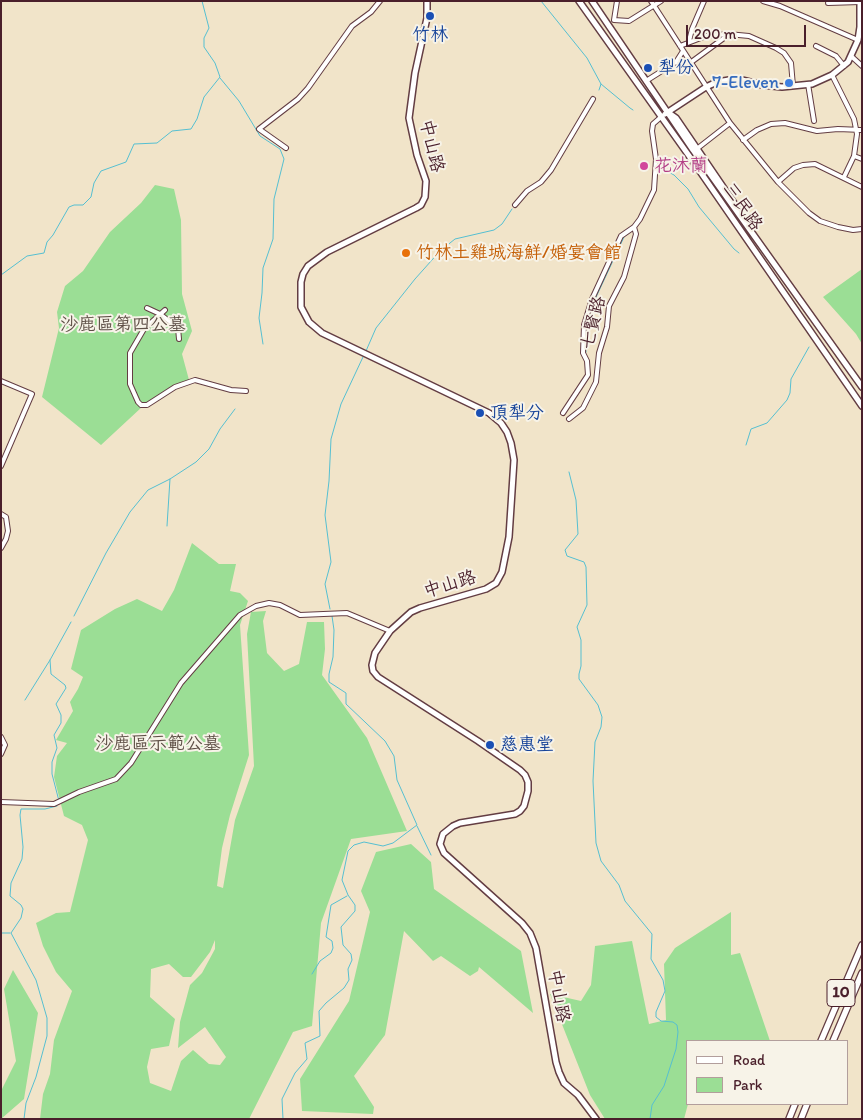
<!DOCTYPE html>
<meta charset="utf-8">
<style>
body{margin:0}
#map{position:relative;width:863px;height:1120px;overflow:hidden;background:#f1e4c9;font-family:Itim,sans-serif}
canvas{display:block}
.frame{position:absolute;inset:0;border:2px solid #4a1f2b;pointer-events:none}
.legend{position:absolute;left:686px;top:1040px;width:162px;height:65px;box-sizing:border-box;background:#f7f3e8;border:1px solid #b29e9c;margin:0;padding:6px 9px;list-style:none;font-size:15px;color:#4a1f2b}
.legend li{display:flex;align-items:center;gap:10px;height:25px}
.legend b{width:25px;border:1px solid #b29e9c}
.scale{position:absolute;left:686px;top:25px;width:120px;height:22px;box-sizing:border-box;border:2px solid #4a1f2b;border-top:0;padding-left:6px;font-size:15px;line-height:18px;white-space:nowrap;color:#4a1f2b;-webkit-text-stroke:4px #f7f3e8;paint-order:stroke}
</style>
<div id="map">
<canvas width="863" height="1120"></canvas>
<div class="frame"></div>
<ul class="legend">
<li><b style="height:6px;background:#fff"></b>Road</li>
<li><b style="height:14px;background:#9bde95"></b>Park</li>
</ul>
<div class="scale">200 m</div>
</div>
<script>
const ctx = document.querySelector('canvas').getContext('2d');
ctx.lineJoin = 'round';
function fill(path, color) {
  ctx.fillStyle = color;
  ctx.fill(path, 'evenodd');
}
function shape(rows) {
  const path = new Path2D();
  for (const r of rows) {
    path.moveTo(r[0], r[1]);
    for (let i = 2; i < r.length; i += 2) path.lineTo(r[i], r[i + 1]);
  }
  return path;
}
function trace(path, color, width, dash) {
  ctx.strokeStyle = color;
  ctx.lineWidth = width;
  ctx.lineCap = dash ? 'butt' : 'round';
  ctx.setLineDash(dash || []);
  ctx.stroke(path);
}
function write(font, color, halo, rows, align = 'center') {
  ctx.font = font + ' Itim,"LXGW WenKai TC",sans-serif';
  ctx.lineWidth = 4;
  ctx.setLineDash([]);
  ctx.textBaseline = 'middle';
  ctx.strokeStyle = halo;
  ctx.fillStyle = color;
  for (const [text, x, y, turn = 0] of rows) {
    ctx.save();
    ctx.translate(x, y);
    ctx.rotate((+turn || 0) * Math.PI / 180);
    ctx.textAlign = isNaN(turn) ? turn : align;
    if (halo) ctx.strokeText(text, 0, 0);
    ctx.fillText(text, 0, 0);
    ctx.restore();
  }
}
fill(shape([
 [155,185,174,189,181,220,182,294,192,331,182,354,189,380,142,407,101,445,42,397,59,328,57,312,65,286,83,271,110,232,141,203],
 [862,269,862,344,856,334,823,297],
 [192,543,219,564,236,564,230,591,240,593,248,601,240,625,249,755,230,815,222,848,217,886,223,888,235,820,254,766,247,634,251,612,266,611,263,621,267,653,284,671,299,664,307,622,324,622,325,649,322,675,367,738,407,831,351,839,321,923,312,1026,293,1032,249,1119,40,1119,43,1094,50,1074,54,1040,72,991,56,972,43,946,36,923,56,913,70,912,88,840,82,825,64,816,54,777,57,756,67,743,56,740,73,711,70,702,78,689,83,677,71,669,81,630,115,609,137,599,162,611,174,590],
 [215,940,215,949,202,973,190,985,180,1022,178,1048,205,1027,226,1057,220,1065,209,1064,193,1050,181,1061,171,1091,150,1083,147,1067,151,1049,169,1046,175,1019,150,997,151,969,169,964,183,977,191,977,210,952],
 [411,844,431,862,434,889,521,951,533,1013,479,967,478,971,470,976,441,956,433,961,404,931,385,1035,354,1076,374,1107,373,1114,302,1111,300,1079,349,1001,370,912,361,891,376,852],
 [731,912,731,955,740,953,770,1041,687,1041,687,1104,688,1104,684,1119,605,1119,590,1095,550,994,581,1001,591,985,595,946,632,941,649,1024,666,1020,664,964,675,948],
 [13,970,38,1013,24,1099,1,1119,1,1091,16,1061,4,989]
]), '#9bde95');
trace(shape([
 [541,1,587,58,601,84,599,90],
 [220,78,239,101,260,136,280,149,284,159,274,199,273,239,263,268,262,293,259,318,263,344],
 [601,84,630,108,633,110],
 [659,170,665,170,674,175,688,189,699,207,734,249,739,253],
 [1,275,27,256,44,253,47,242,53,235,69,207,74,205,83,205,91,197,94,183,101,171,126,162,134,144,157,143,172,131,191,129,197,119,204,97,220,77,215,63,204,47,204,38,209,28,202,1],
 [591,308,624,237],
 [586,329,588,319],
 [585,343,586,352],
 [366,351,376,328,415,279,440,251,455,239,494,230,502,224,512,209],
 [746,445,751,429,767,423,787,400,790,393,791,379,809,347],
 [569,472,576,500,578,534,565,550,567,556,584,562,586,567,587,605,577,627,581,640,581,666,579,674,579,679,598,705,602,717,601,727,595,742,593,781,596,843,601,861,619,885,625,901,652,934,651,959,663,980,665,991,656,1012,656,1017,661,1021,673,1022,677,1025,678,1032,676,1049,664,1086,652,1105,650,1119],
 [167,526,170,479],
 [330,609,325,584,331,562,325,515,329,481,331,439,341,404,363,357],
 [74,616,106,553,130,512,148,490,170,479,196,462,209,449,220,429,235,409],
 [50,660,51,674,65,685,66,688,56,704,61,715,61,723,54,735,57,748,52,762,52,774,59,801],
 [25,700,50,660,71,622],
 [417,826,431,855],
 [1,933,10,933],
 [312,974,320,961,331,953,333,948,332,941,326,937,331,905,347,896],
 [24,1119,26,1103,36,1077,47,1036,47,1018,36,980,11,933,21,918,23,909,21,905,10,896,11,883,22,859,23,847,20,815,21,809,45,809,57,806],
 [283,1119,282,1099,295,1073,307,1059,305,1043,320,1036,319,1011,326,1003,344,988,349,980,348,969,352,960,351,954,343,945,341,927,355,911,355,905,348,895,342,880,348,851,354,845,364,842,383,846,393,843,417,825,397,780,394,756,385,741,346,704,346,693,329,682,329,674,333,657,334,630,332,616]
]), '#55bfd1', 1);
const street = shape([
 [651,1,730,123,778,182,809,213,820,221,838,227,853,230,862,229],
 [763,1,780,6,858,40],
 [828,3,860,2],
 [614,20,629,21,661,1],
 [614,20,617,1],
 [689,41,692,29,704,1],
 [680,46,706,36,728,34,749,36,776,48,784,53,791,63,793,86],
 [816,46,836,56,844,66],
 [851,56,862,66],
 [690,63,724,38],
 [832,75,854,119,857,134,854,156,844,177],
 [646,81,676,62,683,51],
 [808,84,814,121],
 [743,140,757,130,771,124,785,123,817,131,838,129,862,130],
 [286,148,259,129,298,99,308,88,352,26,371,12,380,1],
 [698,148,730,123],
 [854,156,862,159],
 [778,182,794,168,803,165,815,164,862,187],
 [515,205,527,191,541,182,551,170,593,99],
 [147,308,160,314,178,328,179,339],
 [165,310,144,329,130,353,130,384,138,402,141,405,147,405,175,387,195,380,231,390,246,391],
 [1,381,32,394,1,466],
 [563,413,588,375,587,361,583,353,584,325,592,299,621,236,634,227,640,219,654,190,656,159,652,131,653,124,661,117],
 [569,419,583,408,596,382,599,353,607,327,609,306,624,277,636,234,634,227],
 [1,514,6,517,8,531,6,539,1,548],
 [1,754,5,745,1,737],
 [1,802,54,804,79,792,116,779,131,763,181,683,240,615,256,606,269,603,280,605,300,615,347,613,390,631]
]);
const secondary = shape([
 [427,1,427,18,415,73,409,118,417,155,426,181,425,197,421,205,416,208,327,252,308,266,303,274,301,282,301,307,309,322,322,333,489,413,501,423,507,432,511,443,514,460,509,537,502,572,496,583,486,589,420,608,411,612,390,631,375,653,372,665,373,671,378,677,478,741,520,770,525,775,528,782,528,791,524,806,520,811,515,814,460,823,453,826,443,834,440,844,444,853,522,923,530,933,536,948,556,1062,559,1072,564,1083,578,1095,596,1119],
 [579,1,697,167,862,406],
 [592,1,693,150,862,387],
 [669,113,676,118,738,209],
 [665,114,706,87,717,82,729,80,742,80,762,85,782,87,812,84,832,75,848,62,858,40,860,27,860,1]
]);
const primary = shape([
 [821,1041,862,945],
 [833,1041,862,973],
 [789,1119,795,1104],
 [801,1119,807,1104]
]);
trace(street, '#633d43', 6);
trace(secondary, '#633d43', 8);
trace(primary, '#633d43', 8);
trace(street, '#fff', 4);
trace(secondary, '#fff', 5);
trace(primary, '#fff', 5.5);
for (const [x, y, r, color] of [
 [430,16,5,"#1a4fb4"],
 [648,68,5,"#1a4fb4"],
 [789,83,5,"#3f7fe0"],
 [644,166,5,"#d1479c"],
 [406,253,5,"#e8710a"],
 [480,413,5,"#1a4fb4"],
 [490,745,5,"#1a4fb4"]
]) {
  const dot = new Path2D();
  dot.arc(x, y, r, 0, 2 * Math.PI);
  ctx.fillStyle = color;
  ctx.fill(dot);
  trace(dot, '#f7f3e8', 2);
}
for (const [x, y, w] of [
 [841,993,28]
]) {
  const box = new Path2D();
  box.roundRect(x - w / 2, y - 13.5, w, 27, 4);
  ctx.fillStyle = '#f7f3e8';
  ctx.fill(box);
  trace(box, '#4a1f2b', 1);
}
write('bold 16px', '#4a1f2b', null, [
 ["10",841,993]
]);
write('18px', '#164399', '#f7f3e8', [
 ["竹林",430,35,"center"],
 ["犁份",658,68],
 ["頂犁分",490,413],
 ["慈惠堂",500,745]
], 'left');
write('18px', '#366cbe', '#f7f3e8', [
 ["7-Eleven",779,83]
], 'right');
write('18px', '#4a1f2b', '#f7f3e8', [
 ["中山路",431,146,77],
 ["三民路",742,207,55],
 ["七賢路",594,323,-76],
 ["中山路",450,585,-17],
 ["中山路",558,996,80]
]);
write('18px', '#b23c85', '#f7f3e8', [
 ["花沐蘭",654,166]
], 'left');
write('18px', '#c56008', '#f7f3e8', [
 ["竹林土雞城海鮮/婚宴會館",416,253]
], 'left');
write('18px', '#5e4f46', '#f7f3e8', [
 ["沙鹿區第四公墓",123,325],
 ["沙鹿區示範公墓",158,744]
]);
</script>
